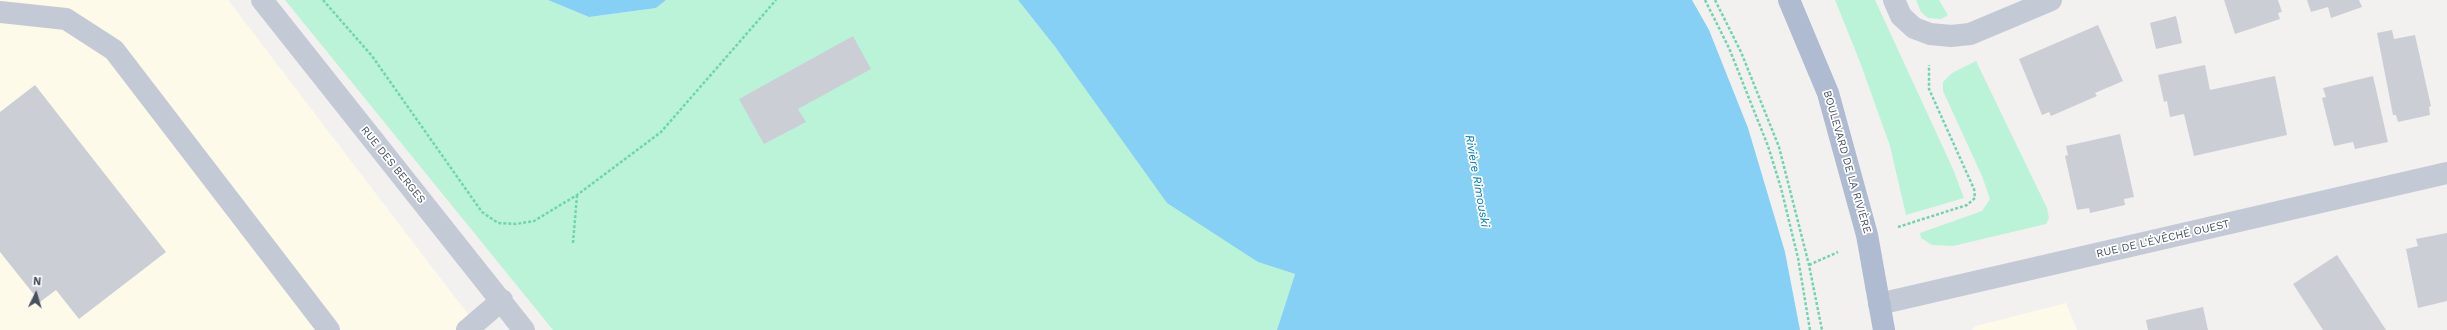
<!DOCTYPE html>
<meta charset="utf-8">
<style>
body{margin:0}
#map{position:relative;width:2447px;height:330px;overflow:hidden;background:#f3f0f0;font-family:"Work Sans",sans-serif}
canvas{display:block}
.north{position:absolute;left:16px;top:274px;width:40px;height:40px;-webkit-text-stroke:3px #fff;paint-order:stroke;rotate:5deg;font-size:11px;font-weight:700;line-height:16px;text-align:center;color:#465160}
.north::after{content:'';display:block;margin:auto;width:14px;height:18px;background:#465160;clip-path:polygon(50% 0,100% 100%,50% 72%,0 100%)}
</style>
<div id="map">
<canvas width="2447" height="330"></canvas>
<div class="north">N</div>
</div>
<script>
const ctx = document.querySelector('canvas').getContext('2d');
ctx.lineJoin = 'round';
function fill(path, color) {
  ctx.fillStyle = color;
  ctx.fill(path, 'evenodd');
}
function shape(rows) {
  const path = new Path2D();
  for (const r of rows) {
    path.moveTo(r[0], r[1]);
    for (let i = 2; i < r.length; i += 2) path.lineTo(r[i], r[i + 1]);
  }
  return path;
}
function trace(path, color, width, dash) {
  ctx.strokeStyle = color;
  ctx.lineWidth = width;
  ctx.lineCap = dash ? 'butt' : 'round';
  ctx.setLineDash(dash || []);
  ctx.stroke(path);
}
function write(font, color, halo, rows, align = 'center') {
  ctx.font = font + ' "Work Sans",sans-serif';
  ctx.lineWidth = 3.5;
  ctx.setLineDash([]);
  ctx.textBaseline = 'middle';
  ctx.strokeStyle = halo;
  ctx.fillStyle = color;
  for (const [text, x, y, turn = 0] of rows) {
    ctx.save();
    ctx.translate(x, y);
    ctx.rotate((+turn || 0) * Math.PI / 180);
    ctx.textAlign = isNaN(turn) ? turn : align;
    if (halo) ctx.strokeText(text, 0, 0);
    ctx.fillText(text, 0, 0);
    ctx.restore();
  }
}
fill(shape([
 [0,0,228,0,480,330,0,330],
 [2066,303,2077,330,1971,330,1976,326]
]), '#fefae9');
fill(shape([
 [285,0,548,0,589,17,656,8,666,0,1018,0,1056,48,1258,262,1295,274,1277,330,553,330],
 [1835,0,1875,0,1953,169,1964,198,1906,215,1890,146,1860,62],
 [1916,0,1939,0,1948,15,1941,19,1928,18,1921,12],
 [1976,61,2047,208,2049,218,2046,224,1953,246,1932,245,1921,238,1920,233,1982,211,1990,199,1982,176,1943,91,1943,82,1952,73]
]), '#bbf3d8');
fill(shape([
 [548,0,666,0,656,8,589,17],
 [1018,0,1692,0,1709,30,1748,128,1785,252,1800,330,1277,330,1295,274,1258,262,1167,203,1056,48]
]), '#85d0f4');
fill(shape([
 [2224,0,2278,0,2282,12,2278,13,2280,19,2235,34],
 [2307,0,2359,0,2362,7,2331,18,2328,7,2311,12],
 [2176,16,2182,43,2156,49,2150,23],
 [2098,25,2123,81,2095,93,2097,96,2051,116,2049,112,2042,115,2019,59],
 [2392,30,2394,39,2415,35,2431,106,2429,107,2430,115,2398,122,2396,115,2393,115,2377,33],
 [853,36,871,69,798,109,806,122,764,144,739,99],
 [2205,65,2210,90,2275,76,2287,135,2194,156,2184,114,2170,117,2167,101,2164,102,2158,75],
 [2373,76,2388,142,2355,149,2353,142,2334,146,2322,98,2326,97,2323,88],
 [35,85,166,252,79,319,56,290,40,302,0,252,0,112],
 [2120,134,2134,197,2124,199,2125,205,2090,213,2089,208,2077,210,2065,156,2068,155,2066,146],
 [2447,233,2447,301,2418,308,2406,249,2418,246,2416,239],
 [2337,255,2386,330,2323,330,2293,284],
 [2203,307,2208,330,2148,330,2146,320]
]), '#ccced6');
trace(shape([
 [323,0,372,56,482,212,498,223,516,224,534,221,577,195,661,132,776,0],
 [1705,0,1729,48,1768,146,1781,188,1798,258,1810,330],
 [1715,0,1741,52,1779,147,1809,265,1822,330],
 [1898,227,1967,205,1975,198,1974,189,1929,89,1929,65],
 [573,243,577,195],
 [1809,265,1838,252]
]), '#70d5af', 2.5, [3, 2]);
trace(shape([
 [262,0,524,330],
 [1894,0,1901,16,1914,28,1930,34,1951,36,1970,34,2051,0],
 [0,12,66,19,114,50,329,330],
 [1879,304,2447,173],
 [467,330,502,300]
]), '#c3cad6', 22);
trace(shape([
 [1789,0,1828,93,1867,235,1884,330]
]), '#aebbd1', 22);
write('11px', '#465160', '#fff', [
 ["BOULEVARD DE LA RIVIÈRE",1847,162,74],
 ["RUE DES BERGES",393,165,51],
 ["RUE DE L'ÉVÊCHÉ OUEST",2163,239,-13]
]);
write('italic 12px', '#007cb9', '#fff', [
 ["Rivière Rimouski",1477,181,80]
]);
</script>
